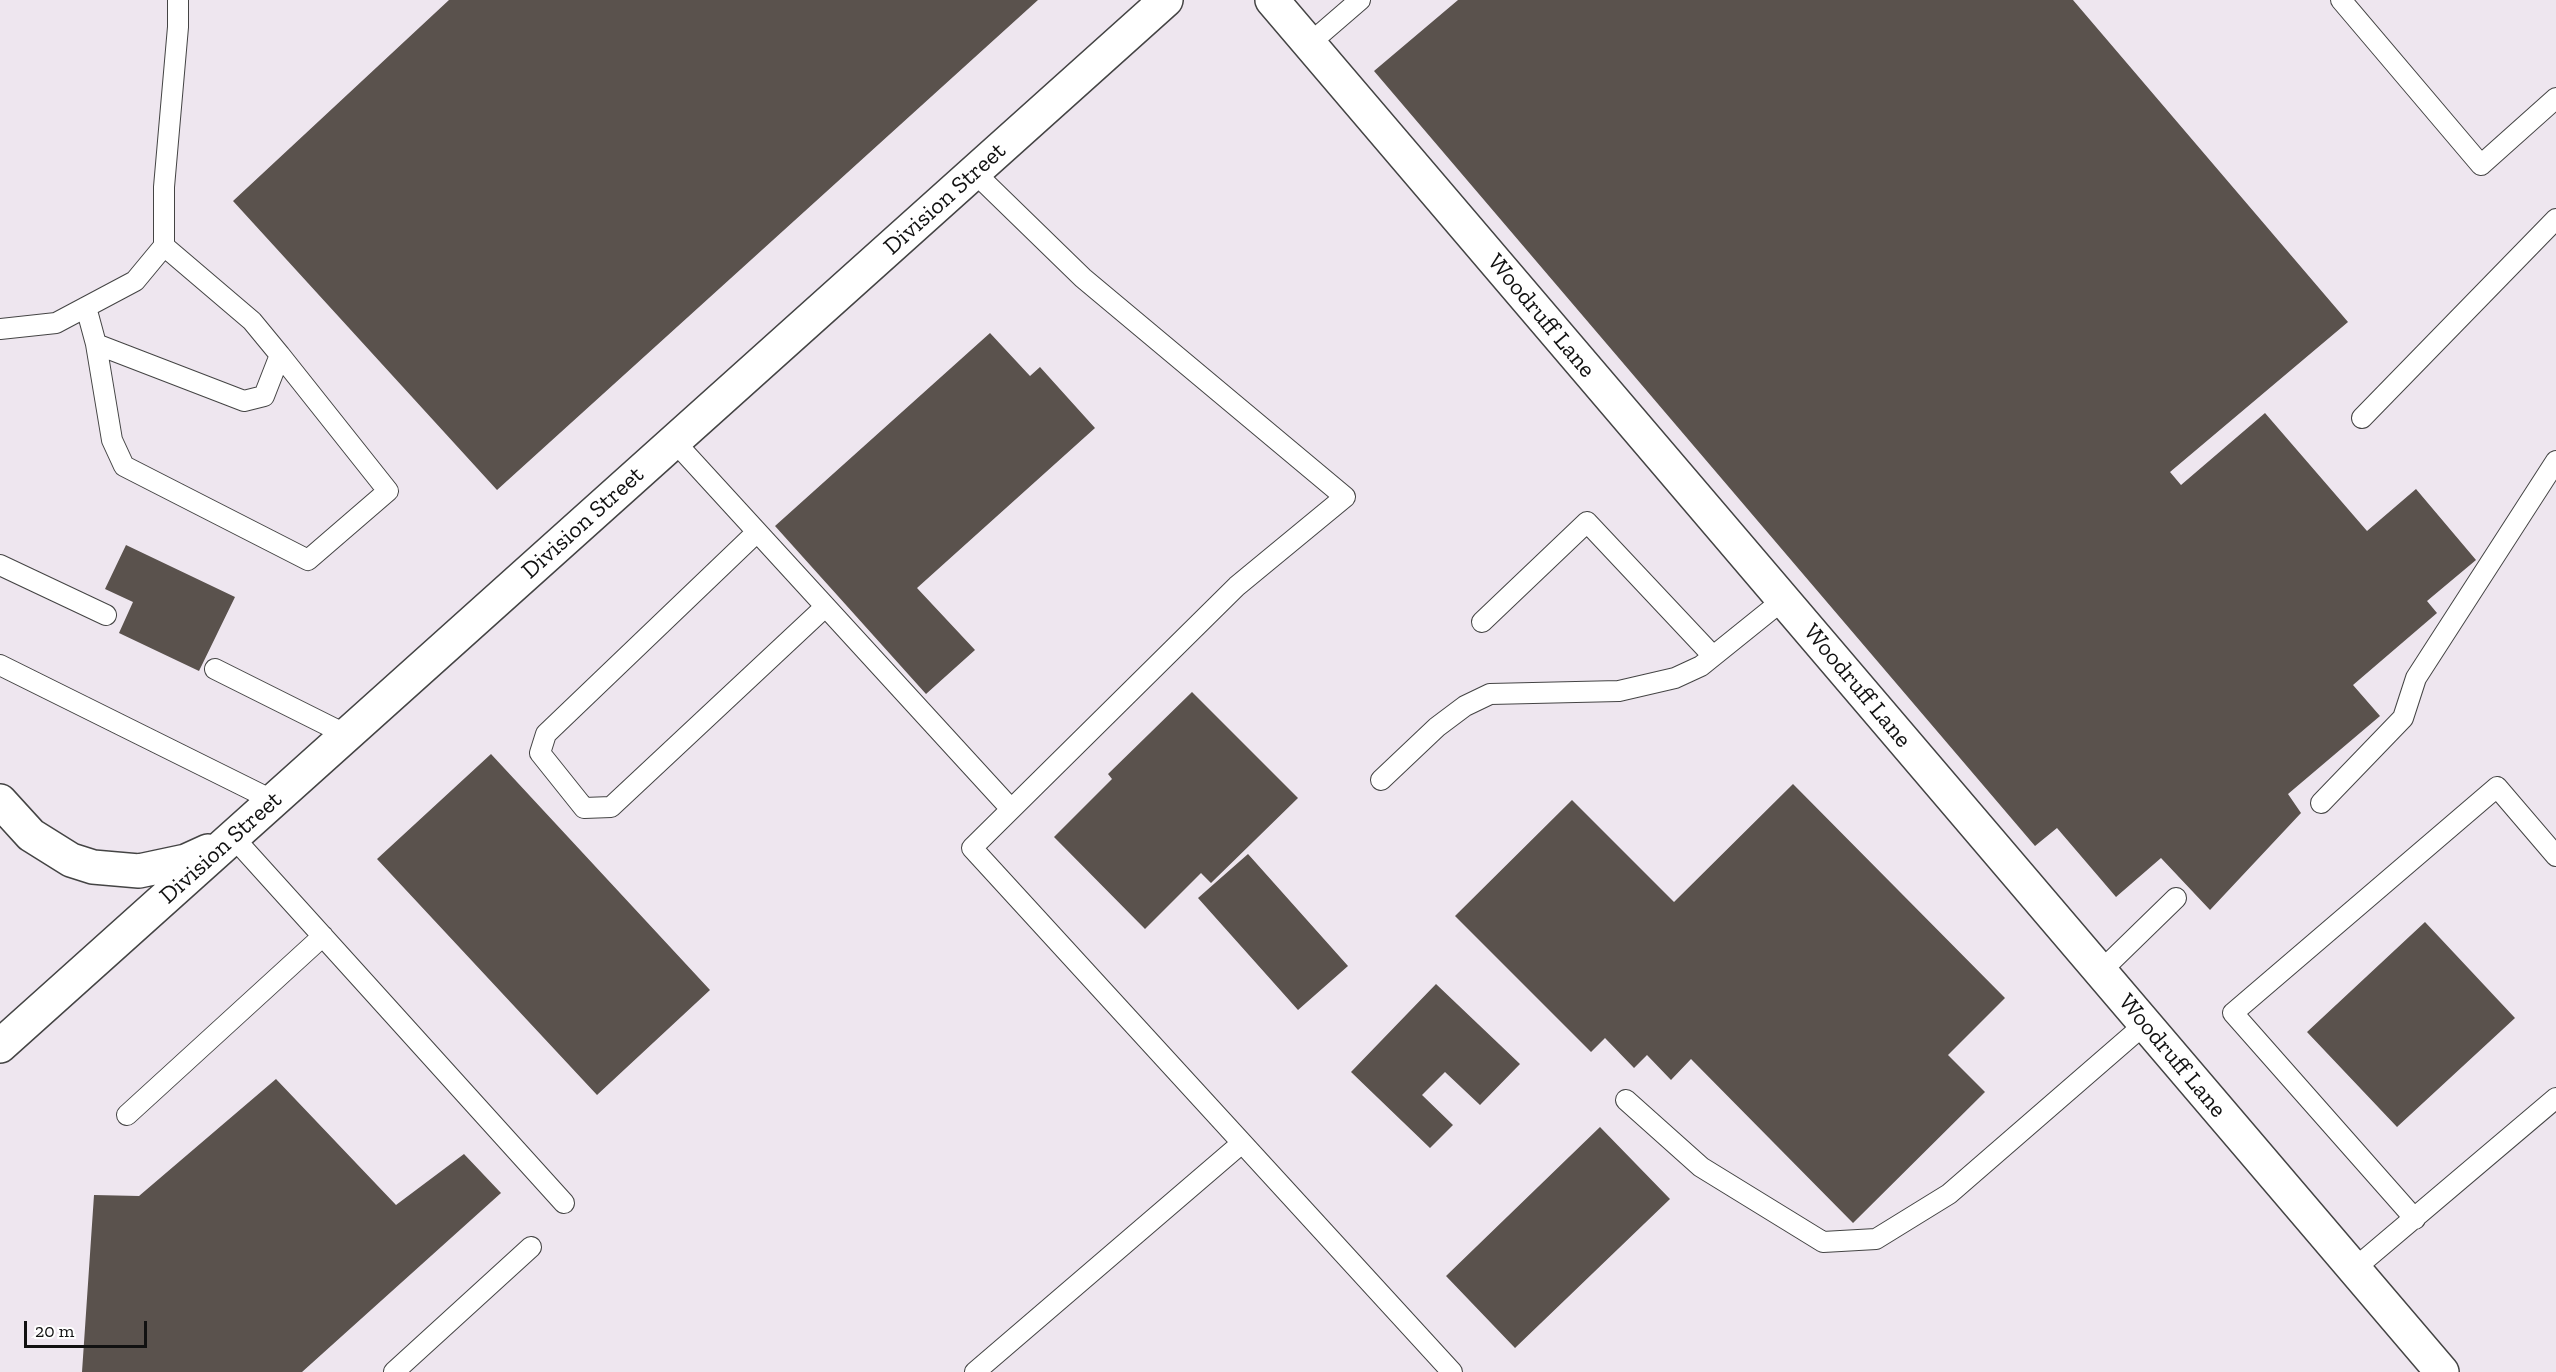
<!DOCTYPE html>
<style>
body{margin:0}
#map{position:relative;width:2556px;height:1372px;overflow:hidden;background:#fffdf5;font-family:"Zilla Slab",serif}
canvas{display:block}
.scale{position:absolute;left:24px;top:1321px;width:123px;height:27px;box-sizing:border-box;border:3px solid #111;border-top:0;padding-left:8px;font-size:18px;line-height:21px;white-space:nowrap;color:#111;-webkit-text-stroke:4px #fff;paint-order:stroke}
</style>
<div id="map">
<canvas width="2556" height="1372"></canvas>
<div class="scale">20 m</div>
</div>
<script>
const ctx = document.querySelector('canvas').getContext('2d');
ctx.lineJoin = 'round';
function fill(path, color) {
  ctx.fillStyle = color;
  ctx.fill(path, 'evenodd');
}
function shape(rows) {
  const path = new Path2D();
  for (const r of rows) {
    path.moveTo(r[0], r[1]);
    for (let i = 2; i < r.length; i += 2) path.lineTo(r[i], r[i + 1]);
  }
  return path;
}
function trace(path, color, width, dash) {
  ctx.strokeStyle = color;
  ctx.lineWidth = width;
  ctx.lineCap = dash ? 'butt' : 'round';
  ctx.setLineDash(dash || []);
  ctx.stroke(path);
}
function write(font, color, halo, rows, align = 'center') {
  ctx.font = font + ' "Zilla Slab",serif';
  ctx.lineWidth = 6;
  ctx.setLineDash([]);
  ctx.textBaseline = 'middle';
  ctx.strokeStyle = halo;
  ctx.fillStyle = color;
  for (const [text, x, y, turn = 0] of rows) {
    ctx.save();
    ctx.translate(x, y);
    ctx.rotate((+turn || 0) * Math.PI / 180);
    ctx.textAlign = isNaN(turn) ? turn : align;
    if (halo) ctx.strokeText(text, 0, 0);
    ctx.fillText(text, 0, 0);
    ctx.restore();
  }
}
fill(shape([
 [0,0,2556,0,2556,1372,0,1372]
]), '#eee6ef');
fill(shape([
 [449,0,1038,0,497,490,233,201],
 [1458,0,2073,0,2348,322,2170,472,2181,485,2265,413,2367,531,2416,489,2476,560,2427,601,2437,613,2353,685,2380,716,2288,794,2301,813,2210,910,2161,858,2116,897,2057,828,2035,846,1374,71],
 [990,333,1030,376,1040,367,1095,428,917,588,975,650,926,694,775,526],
 [126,545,235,597,199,671,119,633,133,602,105,589],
 [1192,692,1298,798,1211,883,1201,873,1145,929,1054,837,1112,779,1108,774],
 [491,754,710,990,597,1095,377,859],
 [1793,784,2005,998,1948,1055,1985,1092,1853,1223,1691,1059,1671,1080,1647,1055,1634,1068,1605,1038,1591,1052,1455,916,1572,800,1674,902],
 [1248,854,1348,966,1298,1010,1198,898],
 [2425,922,2515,1018,2397,1127,2307,1032],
 [1436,984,1520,1064,1480,1105,1445,1072,1422,1095,1453,1125,1430,1148,1351,1072],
 [276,1079,396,1205,464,1154,501,1193,302,1372,82,1372,94,1195,139,1196],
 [1600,1127,1670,1199,1515,1348,1446,1276]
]), '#5a524d');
const lane = shape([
 [2341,0,2481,165,2556,98],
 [1309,44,1360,0],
 [974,172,1083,278,1345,497,1237,586,972,848,1452,1372],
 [86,307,96,344,112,440,124,466,308,560,388,491,280,355],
 [0,329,56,323,135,281,164,246,164,187,178,27,178,0],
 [96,344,244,401,264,396,280,355,252,321,164,246],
 [2362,418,2556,219],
 [674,441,1011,809],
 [757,532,546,734,540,753,584,808,611,807,825,607],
 [0,565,106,615],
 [1482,622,1587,522,1713,656],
 [0,665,274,801],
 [215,669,347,735],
 [1381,780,1437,727,1465,706,1490,694,1619,691,1675,678,1701,666,1783,600],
 [2321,803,2403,718,2416,678,2556,461],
 [233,837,564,1203],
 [2100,972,2176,898],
 [1626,1100,1701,1167,1823,1242,1876,1239,1949,1194,2145,1024],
 [127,1115,323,936],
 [2415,1219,2233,1013,2497,787,2556,856],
 [2354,1269,2556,1098],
 [394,1372,531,1247],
 [975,1372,1242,1143]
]);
const street = shape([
 [1272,0,2442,1372],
 [0,801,31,835,71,860,93,867,139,871,186,861,208,851],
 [0,1046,1166,0]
]);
trace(lane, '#444', 22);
trace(street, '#444', 36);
trace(lane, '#fff', 20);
trace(street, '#fff', 33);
write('24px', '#111', '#fff', [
 ["Division Street",945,199,-42],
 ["Woodruff Lane",1541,316,50],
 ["Division Street",583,523,-42],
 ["Woodruff Lane",1857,686,50],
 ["Division Street",221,848,-42],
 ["Woodruff Lane",2172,1056,50]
]);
</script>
